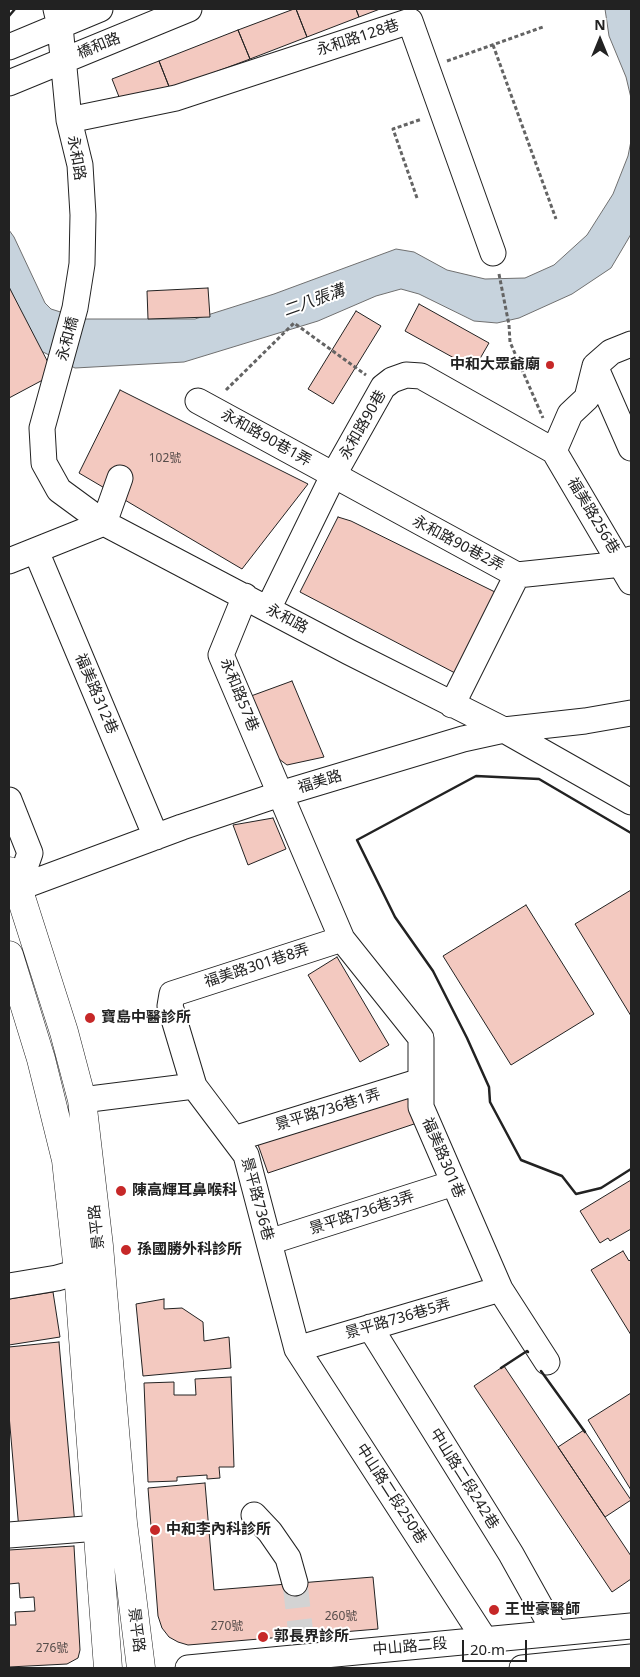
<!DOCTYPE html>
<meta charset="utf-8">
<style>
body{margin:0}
#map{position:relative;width:640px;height:1677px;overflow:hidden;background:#fff;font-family:"Noto Sans",sans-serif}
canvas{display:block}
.frame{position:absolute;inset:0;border:10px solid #222;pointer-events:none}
.north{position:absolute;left:575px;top:15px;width:50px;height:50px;-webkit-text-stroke:4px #fff;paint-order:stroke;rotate:0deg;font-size:14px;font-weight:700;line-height:20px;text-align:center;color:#222}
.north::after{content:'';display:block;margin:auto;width:18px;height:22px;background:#222;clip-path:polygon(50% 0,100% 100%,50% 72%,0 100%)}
.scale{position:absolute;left:462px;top:1640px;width:65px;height:22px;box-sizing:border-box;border:2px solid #222;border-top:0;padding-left:6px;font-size:15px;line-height:18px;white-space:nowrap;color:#222;-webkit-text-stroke:4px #fff;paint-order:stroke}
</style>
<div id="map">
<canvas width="640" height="1677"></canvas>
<div class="frame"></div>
<div class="north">N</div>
<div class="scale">20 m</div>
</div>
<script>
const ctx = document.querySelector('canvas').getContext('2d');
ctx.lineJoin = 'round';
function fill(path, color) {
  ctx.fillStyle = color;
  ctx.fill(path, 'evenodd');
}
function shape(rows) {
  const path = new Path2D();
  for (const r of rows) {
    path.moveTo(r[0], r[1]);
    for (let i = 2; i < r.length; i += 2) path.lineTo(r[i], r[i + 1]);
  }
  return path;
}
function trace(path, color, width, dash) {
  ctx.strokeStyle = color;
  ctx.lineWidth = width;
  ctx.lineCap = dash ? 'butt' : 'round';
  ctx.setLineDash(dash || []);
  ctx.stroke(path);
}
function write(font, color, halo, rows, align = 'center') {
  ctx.font = font + ' "Noto Sans","Noto Sans TC",sans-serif';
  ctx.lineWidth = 4;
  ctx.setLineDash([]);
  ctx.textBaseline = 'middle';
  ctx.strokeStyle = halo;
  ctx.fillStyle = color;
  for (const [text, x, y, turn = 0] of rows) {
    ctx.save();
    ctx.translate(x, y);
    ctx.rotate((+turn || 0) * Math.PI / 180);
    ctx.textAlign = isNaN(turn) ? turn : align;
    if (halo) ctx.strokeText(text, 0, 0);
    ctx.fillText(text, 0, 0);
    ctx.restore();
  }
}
const water = shape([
 [605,9,631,9,631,98,626,77,609,36,605,9],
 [631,141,631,234,627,241,611,268,572,294,519,318,497,323,474,321,419,294,401,289,376,296,318,321,184,362,75,368,39,350,9,287,9,230,14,237,45,303,51,309,83,319,195,319,274,294,396,249,414,252,447,270,485,279,525,278,554,265,587,235,613,194,628,156,631,141]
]);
fill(water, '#c7d3dd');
trace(water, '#6f6f6f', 1);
const building = shape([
 [294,9,296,9,307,37,250,59,238,30,294,9],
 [296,9,356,9,359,17,307,37,296,9],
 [356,9,380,9,359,17,356,9],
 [238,30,250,59,170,89,159,61,238,30],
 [159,61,170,89,123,107,112,79,159,61],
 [9,287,54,374,9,398,9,287],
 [208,288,210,317,148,319,147,291,208,288],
 [419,304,489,343,474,369,405,331,419,304],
 [356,311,381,326,333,404,308,389,356,311],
 [120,390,308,484,242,569,79,473,120,390],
 [338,517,351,521,497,593,455,673,300,592,338,517],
 [292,681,324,757,287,765,271,753,251,696,292,681],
 [273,818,286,849,248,865,233,825,273,818],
 [631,890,631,1016,575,924,631,890],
 [526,905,594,1014,511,1065,443,956,526,905],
 [337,957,389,1045,360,1062,308,975,337,957],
 [405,1088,417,1123,268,1173,256,1139,405,1088],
 [631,1180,631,1229,610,1241,608,1238,600,1243,580,1211,631,1180],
 [623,1251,629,1261,631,1259,631,1335,591,1270,623,1251],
 [53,1292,60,1337,9,1345,9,1299,53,1292],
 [164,1299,164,1309,182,1308,203,1322,204,1341,229,1337,231,1368,143,1376,136,1304,164,1299],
 [59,1342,75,1525,19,1530,9,1415,9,1347,59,1342],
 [504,1366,631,1556,631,1579,612,1592,474,1386,504,1366],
 [231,1377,234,1467,219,1467,220,1478,207,1479,207,1475,177,1477,177,1481,148,1482,144,1383,174,1382,174,1395,196,1395,195,1379,231,1377],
 [631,1393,631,1490,588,1420,631,1393],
 [584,1430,631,1500,605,1517,558,1447,584,1430],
 [205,1483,214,1590,373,1577,378,1629,188,1645,178,1642,169,1637,162,1628,158,1616,148,1488,205,1483],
 [74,1546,80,1650,78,1658,67,1664,9,1667,9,1625,16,1625,15,1612,35,1611,34,1597,20,1598,19,1583,9,1584,9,1591,9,1550,74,1546]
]);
fill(building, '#f3c9c0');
trace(building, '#222', 1);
trace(shape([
 [295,1583,301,1635]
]), '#d3d3d3', 25, [25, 12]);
const minor = shape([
 [56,9,60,26,69,120,80,165,83,215,82,264,75,308,42,428,44,463,59,490,104,523,349,652,504,730,631,802],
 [9,47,100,9],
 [9,83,189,9],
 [69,120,176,98,410,21,493,253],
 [595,366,631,448],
 [198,401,517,575,622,564,631,559],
 [554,451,570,414,587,398,595,366,611,352,631,344],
 [36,551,156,837],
 [9,561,104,523,120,478],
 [245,596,221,655,342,939,421,1038,421,1107,500,1289,547,1362],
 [268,609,333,476,383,387,392,380,406,375,421,376,554,451,631,582],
 [452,705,517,575],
 [9,800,30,853,18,888],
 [18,888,182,827,280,794,463,739,504,730,585,721,631,713],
 [194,1086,170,1006,172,994,342,939],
 [82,1100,194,1086,246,1155,297,1349,485,1640],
 [234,1139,421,1081],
 [269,1242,454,1183],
 [9,1286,57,1278,78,1272],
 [370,1327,511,1554,555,1633],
 [297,1349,500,1289],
 [254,1515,270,1532,288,1558,295,1583],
 [9,1535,98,1528],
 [188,1668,631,1626],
 [522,1668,631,1657]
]);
const major = shape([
 [9,871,18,888,64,1032,82,1100,99,1246,123,1523,141,1668],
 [9,955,41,1059,66,1160,78,1272,108,1668]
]);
trace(minor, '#222', 27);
trace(major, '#222', 29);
trace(shape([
 [493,45,556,219],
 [447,61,543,27],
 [417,198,393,129,422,119],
 [499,274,509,325,510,342,543,418],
 [226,390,294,323,366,375]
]), '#646464', 3, [4, 2.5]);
trace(minor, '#fff', 25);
trace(major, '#fff', 28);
trace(shape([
 [9,16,15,9],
 [631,833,539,779,476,776,357,840,395,917,433,971,467,1038,489,1087,490,1102,521,1160,562,1176,576,1194,601,1188,631,1169],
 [501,1368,527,1351,528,1352],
 [541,1371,585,1432]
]), '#222', 2.5);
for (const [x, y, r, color] of [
 [550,365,5,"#c62828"],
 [90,1018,6,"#c62828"],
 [121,1191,6,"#c62828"],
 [126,1250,6,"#c62828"],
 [155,1530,6,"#c62828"],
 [494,1610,6,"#c62828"],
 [263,1637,6,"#c62828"]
]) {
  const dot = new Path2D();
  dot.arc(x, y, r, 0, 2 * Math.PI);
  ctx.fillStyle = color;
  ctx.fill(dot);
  trace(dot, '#fff', 2);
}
write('12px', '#564c4a', null, [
 ["102號",165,459],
 ["260號",341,1617],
 ["270號",227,1627],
 ["276號",52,1649]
]);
write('15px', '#222', '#fff', [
 ["永和路128巷",358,38,-18],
 ["橋和路",99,46,-22],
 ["永和路",76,158,80],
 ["永和橋",68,339,-75],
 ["永和路90巷",363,425,-60],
 ["永和路90巷1弄",266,438,29],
 ["福美路256巷",593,516,59],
 ["永和路90巷2弄",458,544,28],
 ["永和路",287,619,28],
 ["福美路312巷",96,694,67],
 ["永和路57巷",239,695,68],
 ["福美路",320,782,-17],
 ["福美路301巷8弄",257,966,-18],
 ["景平路736巷1弄",328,1110,-17],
 ["福美路301巷",443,1158,67],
 ["景平路736巷",257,1199,75],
 ["景平路736巷3弄",362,1213,-18],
 ["景平路",97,1227,-96],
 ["景平路736巷5弄",398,1319,-16],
 ["中山路二段242巷",464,1479,58],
 ["中山路二段250巷",391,1494,57],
 ["景平路",136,1630,83],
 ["中山路二段",410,1647,-5]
]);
write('bold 15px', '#222', '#fff', [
 ["中和大眾爺廟",540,365,"right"],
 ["寶島中醫診所",101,1018],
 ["陳高輝耳鼻喉科",132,1191],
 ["孫國勝外科診所",137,1250],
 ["中和李內科診所",166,1530],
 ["王世豪醫師",505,1610],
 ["郭長界診所",274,1637]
], 'left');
write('italic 16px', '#222', '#fff', [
 ["二八張溝",314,301,-20]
]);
</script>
